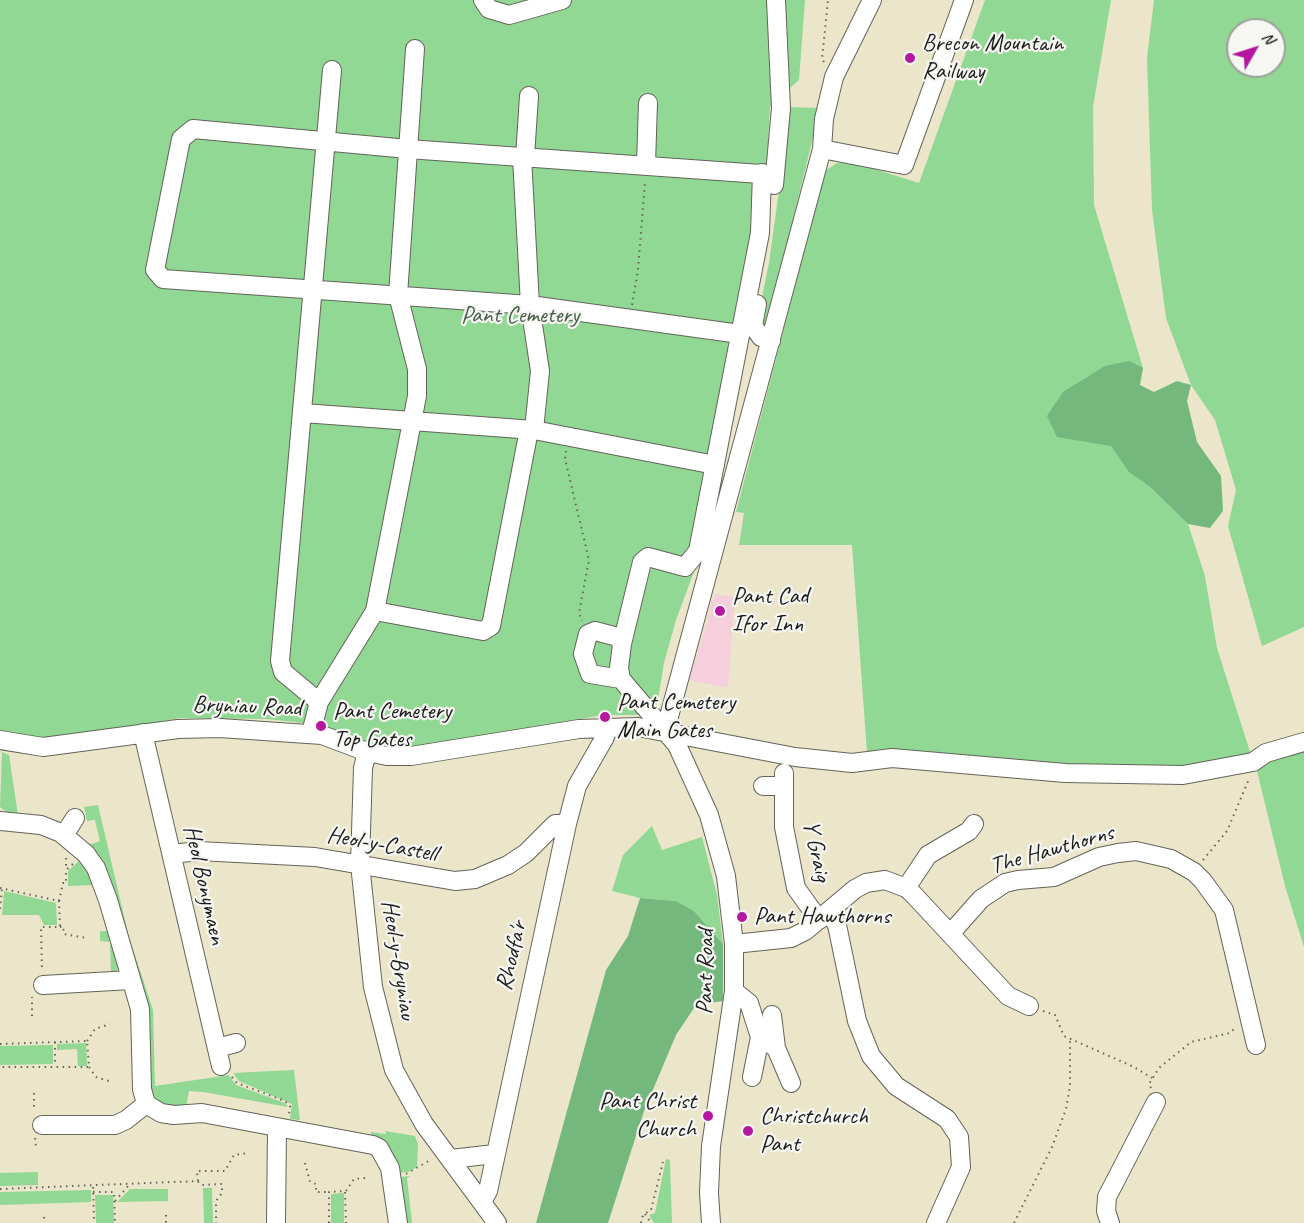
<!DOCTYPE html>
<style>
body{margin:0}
#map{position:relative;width:1304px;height:1223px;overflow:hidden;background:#ebe6ca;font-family:Caveat,sans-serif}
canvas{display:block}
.north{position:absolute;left:1226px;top:18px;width:60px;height:60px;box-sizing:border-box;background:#f6f6f2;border:2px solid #9f9f9c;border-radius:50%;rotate:51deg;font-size:16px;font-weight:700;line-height:24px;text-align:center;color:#1c1c1c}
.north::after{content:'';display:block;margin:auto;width:21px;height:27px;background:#b5179e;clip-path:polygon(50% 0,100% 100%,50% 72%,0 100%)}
</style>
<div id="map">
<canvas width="1304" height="1223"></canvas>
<div class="north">N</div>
</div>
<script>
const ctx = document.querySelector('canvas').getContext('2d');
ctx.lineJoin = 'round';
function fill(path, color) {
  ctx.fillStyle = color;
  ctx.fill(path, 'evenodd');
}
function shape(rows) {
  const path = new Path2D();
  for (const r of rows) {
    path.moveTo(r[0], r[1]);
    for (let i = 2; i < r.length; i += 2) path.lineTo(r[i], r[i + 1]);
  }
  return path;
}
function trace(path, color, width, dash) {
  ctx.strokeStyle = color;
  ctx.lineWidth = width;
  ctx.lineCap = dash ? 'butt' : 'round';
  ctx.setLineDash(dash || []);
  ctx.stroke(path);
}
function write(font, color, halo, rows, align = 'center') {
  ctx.font = font + ' Caveat,sans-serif';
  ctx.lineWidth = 4.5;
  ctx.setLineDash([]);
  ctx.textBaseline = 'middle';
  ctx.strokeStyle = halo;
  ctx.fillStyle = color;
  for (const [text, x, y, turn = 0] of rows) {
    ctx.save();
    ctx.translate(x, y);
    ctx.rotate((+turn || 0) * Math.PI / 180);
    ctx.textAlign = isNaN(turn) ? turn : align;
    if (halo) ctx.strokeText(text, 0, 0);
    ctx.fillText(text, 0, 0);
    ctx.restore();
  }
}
fill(shape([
 [715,594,735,597,728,688,689,680,708,621,711,600,714,600]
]), '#f5cfdb');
fill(shape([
 [0,0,805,0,799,80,770,106,763,233,698,561,676,620,664,663,657,705,646,715,603,715,415,747,378,746,348,738,308,719,303,723,267,719,180,718,52,740,0,732],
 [985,0,1111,0,1093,107,1094,205,1143,368,1130,397,1149,486,1188,524,1205,576,1217,648,1251,755,1182,768,1058,766,867,753,852,545,739,545,744,513,736,512,825,171,837,163,852,162,919,183],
 [1154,0,1304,0,1304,627,1262,646,1228,526,1236,490,1215,420,1191,385,1166,318,1152,210,1147,58],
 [1238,30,1274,30,1274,66,1238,66],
 [787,107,817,108,815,129,767,325,761,322,759,312,769,263,786,140],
 [1304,747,1304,947,1285,886,1256,767],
 [2,752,9,755,18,815,10,815,0,807],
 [98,805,129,937,153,1010,155,1086,229,1075,236,1085,285,1103,288,1107,203,1092,189,1091,186,1107,176,1108,163,1104,152,1096,149,1087,148,1040,89,845,100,841,95,820,87,821,84,807],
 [652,826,662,850,702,837,717,895,723,944,694,911,676,901,640,898,612,891,623,855],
 [81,859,95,885,68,886,68,871],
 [4,891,56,903,57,925,44,925,39,915,2,915],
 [100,931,109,931,119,965,115,975,111,975,110,942,100,941],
 [86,1043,87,1066,78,1066,77,1049,57,1050,57,1044],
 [53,1045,53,1064,0,1065,0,1046],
 [294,1070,300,1120,290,1119,292,1104,239,1081,233,1073],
 [385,1131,415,1136,418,1144,417,1167,408,1172,398,1173,390,1150,371,1135,371,1132,386,1134],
 [666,1159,670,1160,672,1223,654,1223,649,1215,655,1213],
 [38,1172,38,1185,0,1186,0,1173],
 [410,1176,407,1178,412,1223,405,1223,398,1177],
 [203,1188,212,1188,213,1223,204,1223],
 [130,1189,168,1189,168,1201,117,1202],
 [91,1190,91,1202,0,1205,0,1192],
 [344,1193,344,1223,331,1223,331,1194],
 [95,1195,113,1195,114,1223,96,1223]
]), '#90d893');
fill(shape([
 [1129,361,1143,368,1140,385,1154,392,1177,381,1191,385,1187,401,1197,442,1221,476,1223,511,1210,528,1188,524,1149,486,1129,472,1111,446,1057,437,1047,416,1063,392,1105,366],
 [640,898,676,901,694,911,723,944,723,1001,696,1005,676,1035,644,1111,608,1223,536,1223,606,970,628,936]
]), '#74b87d');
const minor = shape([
 [483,0,489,9,509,15,562,0],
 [822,149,904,165,964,0],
 [522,157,530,305,540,371,534,430],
 [525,157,529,96],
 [646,164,648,103],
 [774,185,781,108,776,0],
 [757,304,753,326,761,337,771,341],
 [740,334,530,305,163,279,155,270,181,139,193,129,408,149,775,175],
 [303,413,534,430,715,465],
 [375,611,483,631,491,626,529,430],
 [622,644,642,562,648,557,685,567,698,551,760,233,762,173],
 [621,679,619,668,622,644,618,637,595,631,588,634,583,654,590,674,621,679,677,745,709,815,726,876,734,944,734,991,711,1146,709,1193,711,1223],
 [319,702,283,672,280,661,332,70],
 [143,733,221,1066],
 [311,733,319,702,375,611,417,396,417,369,398,295,415,49],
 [667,733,667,724,822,149,824,119,834,77,872,0],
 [0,740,43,747,178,729,220,728,322,735,367,752,387,756,411,756,579,729,638,727,795,757,852,763,892,758,1065,773,1183,775,1253,762,1266,753,1304,742],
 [367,752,363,768,360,864,373,987,394,1070,424,1124,497,1223],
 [784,773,784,827,796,888,819,920],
 [763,786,784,786],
 [0,821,41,825,61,833,86,854,96,868,108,900,140,1009,142,1089,146,1104,161,1113,174,1115,202,1113,373,1145,379,1148,390,1168,398,1223],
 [64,835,75,818],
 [172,854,198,851,315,857,455,881,475,879,508,865,526,853,555,824,567,824],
 [906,888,928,855,969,831,974,824],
 [828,912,837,925,857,1021,871,1056,896,1086,947,1119,959,1137,961,1167,936,1223],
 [950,934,981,899,1005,883,1018,880,1054,877,1099,857,1118,853,1136,851,1171,859,1194,872,1203,881,1224,910,1256,1045],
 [734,944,791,938,805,931,855,889,866,883,885,880,906,888,913,894,1008,996,1029,1006],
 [43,985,131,980],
 [734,991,749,1003,760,1037,776,1048],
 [772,1015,776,1048,791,1083],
 [217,1048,236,1043],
 [752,1077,760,1037],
 [42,1125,115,1125,126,1120,146,1104],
 [451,1159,494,1154],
 [482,1202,488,1191,567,824,577,786,605,737,605,727],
 [276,1223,277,1128],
 [1110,1223,1106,1211,1107,1197,1156,1102]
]);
trace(minor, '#646359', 20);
trace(shape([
 [824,62,822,59,828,0],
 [632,305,638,270,645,182],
 [566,451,565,459,589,560,579,613,582,621],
 [66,858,66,870],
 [1203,860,1227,831,1249,779],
 [0,888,59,901,60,927,41,927,42,970],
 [59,901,63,883,66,883,66,870,74,863],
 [0,909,2,889],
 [60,927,63,926,64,934,87,938],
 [1043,1011,1055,1015,1064,1036,1134,1067,1152,1078],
 [32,1016,32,997],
 [87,1041,95,1029,110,1024],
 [55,1042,55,1066],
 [0,1044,87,1041,89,1067,0,1067],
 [89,1067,96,1077,112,1082],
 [232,1077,237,1083,285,1101,290,1106,289,1115],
 [1151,1088,1149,1084,1159,1068,1191,1042,1230,1033,1235,1028],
 [34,1093,34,1111],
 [35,1138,36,1147],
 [305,1163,310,1182,316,1184,316,1192,327,1192],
 [406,1174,432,1159],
 [198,1181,197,1171,225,1171,234,1155,249,1153],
 [93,1187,94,1223],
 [0,1189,197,1181,202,1185,222,1184,222,1193,216,1201,216,1223],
 [346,1191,354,1179,366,1178],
 [93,1192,114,1192,115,1223],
 [115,1201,129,1185],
 [645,1214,651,1223],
 [166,1215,166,1223],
 [44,1217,45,1223],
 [329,1223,329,1192,345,1191,346,1223],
 [641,1223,643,1215,651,1210,663,1162],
 [1014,1223,1052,1147,1066,1109,1070,1086,1070,1039]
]), '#646359', 2, [1.5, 4.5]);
trace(minor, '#fff', 18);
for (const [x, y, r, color] of [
 [910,58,6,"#b5179e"],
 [720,611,6,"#b5179e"],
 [605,717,6,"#b5179e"],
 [321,726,6,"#b5179e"],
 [742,917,6,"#b5179e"],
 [708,1116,6,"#b5179e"],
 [748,1131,6,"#b5179e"]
]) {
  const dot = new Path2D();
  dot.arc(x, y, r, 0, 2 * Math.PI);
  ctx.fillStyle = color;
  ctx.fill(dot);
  trace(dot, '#f6f6f2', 2);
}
write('24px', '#1c1c1c', '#f6f6f2', [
 ["Brecon Mountain",922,44],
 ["Railway",922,72],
 ["Pant Cad",732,597],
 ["Ifor Inn",732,625],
 ["Pant Cemetery",617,703],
 ["Main Gates",617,731],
 ["Pant Cemetery",333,712],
 ["Top Gates",333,740],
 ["Pant Hawthorns",754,917],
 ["Pant Christ",696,1102,"right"],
 ["Church",696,1130,"right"],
 ["Christchurch",760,1117],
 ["Pant",760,1145]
], 'left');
write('24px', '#455e46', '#f6f6f2', [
 ["Pant Cemetery",520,316]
]);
write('24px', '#1c1c1c', '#f6f6f2', [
 ["Bryniau Road",247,707,2],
 ["Heol-y-Castell",382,845,10],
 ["The Hawthorns",1052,850,-16],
 ["Y Graig",816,851,78],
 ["Heol Bonymaen",204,885,77],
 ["Rhodfa'r",512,956,-77],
 ["Heol-y-Bryniau",398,960,81],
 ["Pant Road",706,972,-89]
]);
</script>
